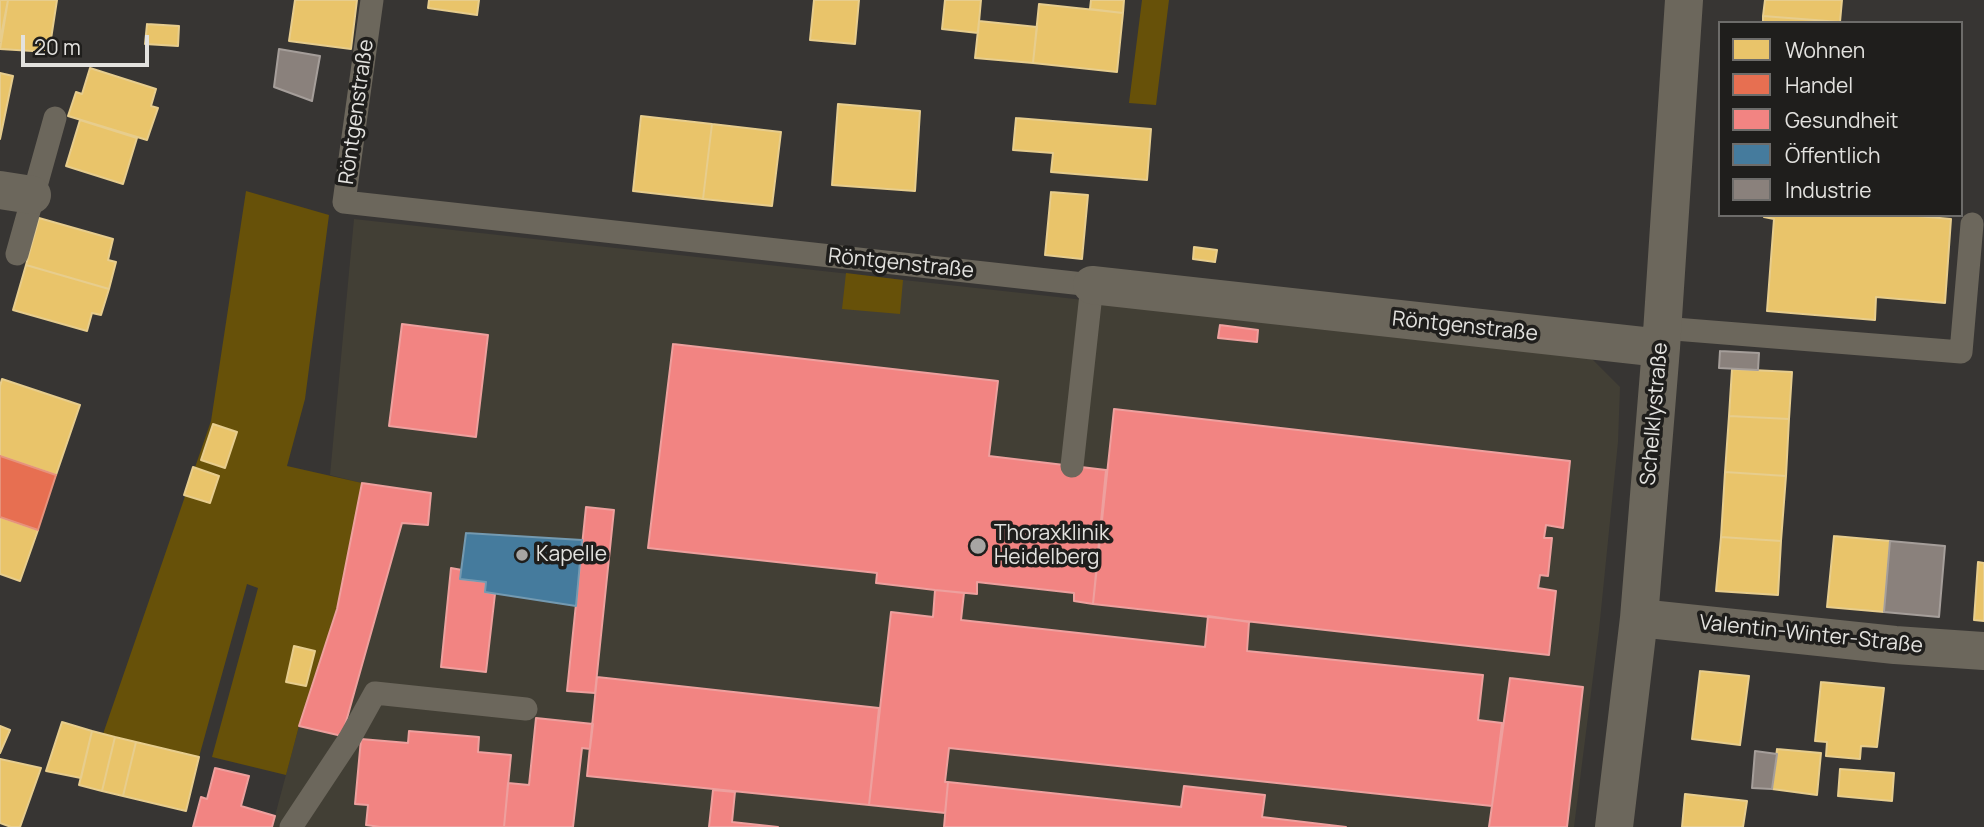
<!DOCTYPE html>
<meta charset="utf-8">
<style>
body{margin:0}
#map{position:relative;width:1984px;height:827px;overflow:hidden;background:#373533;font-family:Manrope,sans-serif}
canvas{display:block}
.legend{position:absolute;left:1718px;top:21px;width:245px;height:196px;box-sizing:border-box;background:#1f1e1c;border:2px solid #6d6c6a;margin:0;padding:9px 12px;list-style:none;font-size:21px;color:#e3e2df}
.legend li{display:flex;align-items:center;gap:14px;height:35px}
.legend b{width:35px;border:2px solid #6d6c6a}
.scale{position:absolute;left:21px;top:35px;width:128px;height:32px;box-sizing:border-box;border:4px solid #e3e2df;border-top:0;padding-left:9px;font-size:21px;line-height:24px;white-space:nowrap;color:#e3e2df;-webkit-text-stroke:5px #1f1e1c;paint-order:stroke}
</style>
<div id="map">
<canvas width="1984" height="827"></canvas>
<ul class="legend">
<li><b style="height:19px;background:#e9c46a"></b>Wohnen</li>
<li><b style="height:19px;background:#e76f51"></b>Handel</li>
<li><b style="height:19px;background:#f28482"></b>Gesundheit</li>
<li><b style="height:19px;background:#457b9d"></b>Öffentlich</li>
<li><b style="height:19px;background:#8a817c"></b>Industrie</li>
</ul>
<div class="scale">20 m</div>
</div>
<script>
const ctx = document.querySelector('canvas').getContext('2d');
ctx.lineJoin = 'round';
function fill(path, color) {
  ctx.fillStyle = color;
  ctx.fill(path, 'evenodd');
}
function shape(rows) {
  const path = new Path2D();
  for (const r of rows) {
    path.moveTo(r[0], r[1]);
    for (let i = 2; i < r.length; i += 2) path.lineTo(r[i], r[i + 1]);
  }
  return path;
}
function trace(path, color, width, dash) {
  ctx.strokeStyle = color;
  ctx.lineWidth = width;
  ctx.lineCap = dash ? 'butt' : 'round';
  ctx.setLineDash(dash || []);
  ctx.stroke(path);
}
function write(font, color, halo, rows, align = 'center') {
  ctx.font = font + ' Manrope,sans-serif';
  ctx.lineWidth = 7;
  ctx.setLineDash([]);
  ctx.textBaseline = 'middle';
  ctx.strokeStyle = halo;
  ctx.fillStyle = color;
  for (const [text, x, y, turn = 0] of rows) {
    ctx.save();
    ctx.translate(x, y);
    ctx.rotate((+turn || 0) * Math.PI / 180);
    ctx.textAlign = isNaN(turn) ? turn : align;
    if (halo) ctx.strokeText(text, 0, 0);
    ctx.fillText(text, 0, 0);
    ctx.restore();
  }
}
fill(shape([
 [354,219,1589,356,1620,387,1618,442,1599,630,1574,827,272,827,299,726,337,610,361,483,330,475]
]), '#423f35');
fill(shape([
 [1142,0,1169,0,1156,105,1129,103],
 [246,191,329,215,305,399,287,466,362,483,337,610,299,726,286,775,212,757,258,588,247,584,199,757,103,734,211,421],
 [846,273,903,280,900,314,842,309]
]), '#675109');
const homes = shape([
 [0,0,8,0,0,41,0,0],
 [8,0,57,0,49,52,0,49,8,0],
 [295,0,357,0,351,49,289,41,295,0],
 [429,0,479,0,477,15,428,8,429,0],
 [814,0,859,0,855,44,810,40,814,0],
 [945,0,981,0,978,33,942,29,945,0],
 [1091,0,1124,0,1123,13,1090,9,1091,0],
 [1765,0,1842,0,1840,22,1763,16,1765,0],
 [1039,4,1123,13,1117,72,1033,63,1039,4],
 [1763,16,1840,22,1840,23,1763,23,1763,16],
 [979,21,1037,27,1033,63,975,58,979,21],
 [147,24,179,26,178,46,145,44,147,24],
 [90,68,156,89,151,106,158,108,147,140,68,116,76,92,82,94,90,68],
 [0,73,13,76,0,139,0,73],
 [838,104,920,111,915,191,832,185,838,104],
 [641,116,712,124,703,199,633,191,641,116],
 [1016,118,1151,129,1147,180,1051,172,1053,153,1013,150,1016,118],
 [80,120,137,138,123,184,66,166,80,120],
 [712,124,781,132,772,206,703,199,712,124],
 [1051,192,1088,195,1082,259,1045,255,1051,192],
 [1764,215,1906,215,1951,219,1945,303,1876,297,1875,320,1767,311,1774,219,1764,217,1764,215],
 [39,218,113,239,108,260,116,262,109,289,26,265,39,218],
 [1194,247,1217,250,1215,262,1193,259,1194,247],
 [26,265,109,289,101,315,92,313,87,331,13,310,26,265],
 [1732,369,1792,372,1789,419,1729,416,1732,369],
 [2,379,80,405,56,475,0,456,0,386,2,379],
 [1729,416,1789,419,1786,476,1725,472,1729,416],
 [213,424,237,432,225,468,201,460,213,424],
 [193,467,219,476,210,503,184,495,193,467],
 [1725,472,1786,476,1781,541,1721,537,1725,472],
 [0,517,38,530,20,581,0,574,0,517],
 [1834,536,1890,541,1884,612,1827,607,1834,536],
 [1721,537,1781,541,1778,595,1716,591,1721,537],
 [1978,562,1984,563,1984,621,1974,620,1978,562],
 [294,646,315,651,306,686,286,682,294,646],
 [1700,671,1749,676,1740,745,1692,739,1700,671],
 [1821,682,1884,688,1877,747,1861,746,1860,759,1826,756,1827,742,1815,741,1821,682],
 [62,722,92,731,81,778,46,771,62,722],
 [0,726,10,730,0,753,0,726],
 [92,731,115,737,102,791,79,785,92,731],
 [115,737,136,742,123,796,102,791,115,737],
 [136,742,199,757,186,811,123,796,136,742],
 [1777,749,1821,753,1817,795,1772,789,1777,749],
 [0,759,41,768,20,827,11,827,0,823,0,759],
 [1840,769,1894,773,1892,801,1838,796,1840,769],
 [1685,794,1747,801,1743,827,1682,827,1685,794]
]);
fill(homes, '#e9c46a');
trace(homes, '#e7cd8d', 2);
const shops = shape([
 [0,456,56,475,38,530,0,517,0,456]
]);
fill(shops, '#e76f51');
trace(shops, '#e6927c', 2);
const health = shape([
 [402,324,488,335,476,437,389,426,402,324],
 [1220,325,1258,330,1257,342,1218,338,1220,325],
 [673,344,998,381,989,456,1106,470,1093,604,1074,601,1074,593,977,582,977,594,935,590,876,583,877,573,648,548,673,344],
 [1114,409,1570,461,1563,528,1546,525,1544,538,1552,538,1548,576,1540,575,1538,588,1556,591,1549,655,1093,604,1114,409],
 [362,483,431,493,428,525,402,523,342,736,299,726,337,609,362,483],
 [586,507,614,510,595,693,567,691,586,507],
 [451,568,462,570,460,579,486,582,485,592,495,594,486,672,441,667,451,568],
 [935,590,964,593,961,620,1205,647,1208,616,1249,622,1247,651,1483,675,1478,720,1502,723,1492,806,949,748,945,782,948,782,945,813,869,805,891,612,933,617,935,590],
 [597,677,879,708,869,805,587,776,597,677],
 [1510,678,1583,687,1567,827,1489,827,1510,678],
 [536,718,593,724,590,749,582,748,573,827,504,827,508,783,529,785,536,718],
 [409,731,479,737,478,752,511,755,504,827,380,827,366,825,368,805,355,804,361,739,408,743,409,731],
 [215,768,249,776,241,806,275,816,272,827,193,827,201,797,207,799,215,768],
 [948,782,1181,807,1184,786,1265,795,1262,817,1346,827,944,827,948,782],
 [713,790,735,792,732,822,778,827,709,827,713,790]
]);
fill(health, '#f28482');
trace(health, '#eea09e', 2);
const public = shape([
 [466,533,582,540,576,606,485,592,486,582,460,579,466,533]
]);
fill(public, '#457b9d');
trace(public, '#749ab1', 2);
const industry = shape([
 [279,49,320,56,312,101,274,87,279,49],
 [1720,351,1759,353,1758,370,1719,368,1720,351],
 [1890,541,1945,546,1939,617,1884,612,1890,541],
 [1755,751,1777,754,1772,789,1752,788,1755,751]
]);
fill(industry, '#8a817c');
trace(industry, '#a59e9a', 2);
trace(shape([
 [372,0,344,202,1092,285,1072,466],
 [17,254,55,118],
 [1662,328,1961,352,1972,224],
 [291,827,350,738,375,693,526,709]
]), '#6c675c', 23);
trace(shape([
 [0,190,32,195],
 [1092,285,1661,348],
 [1639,618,1895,645,1984,651],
 [1614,827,1639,618,1661,348,1684,0]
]), '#6c675c', 38);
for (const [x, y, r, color] of [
 [978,546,9,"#a7a5a3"],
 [522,555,7,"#a7a5a3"]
]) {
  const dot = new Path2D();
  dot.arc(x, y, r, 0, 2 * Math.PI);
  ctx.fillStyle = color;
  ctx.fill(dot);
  trace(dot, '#1f1e1c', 2.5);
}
write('21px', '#e3e2df', '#1f1e1c', [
 ["Röntgenstraße",357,112,-82],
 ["Röntgenstraße",901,264,6],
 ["Röntgenstraße",1465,327,6],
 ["Schelklystraße",1655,414,-85],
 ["Valentin-Winter-Straße",1811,635,6]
]);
write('21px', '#e3e2df', '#1f1e1c', [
 ["Thoraxklinik",994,534],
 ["Heidelberg",994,558],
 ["Kapelle",536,555]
], 'left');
</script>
